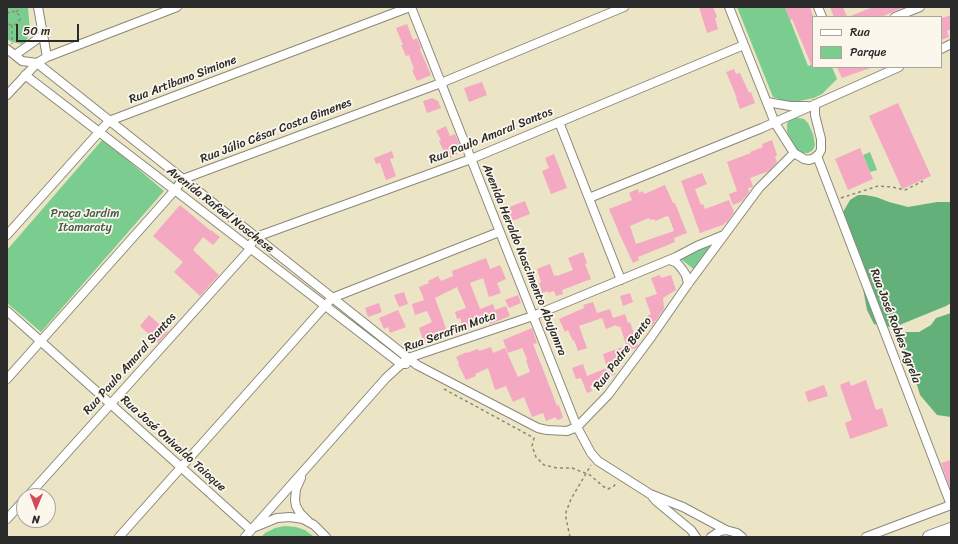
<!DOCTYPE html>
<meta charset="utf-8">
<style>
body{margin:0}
#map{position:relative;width:958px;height:544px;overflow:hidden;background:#ebe4c5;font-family:Sriracha,sans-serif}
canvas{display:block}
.frame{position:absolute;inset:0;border:8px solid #2b2b2b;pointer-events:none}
.legend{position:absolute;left:812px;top:16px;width:130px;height:52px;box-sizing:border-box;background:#fbf7ec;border:1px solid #a8a59f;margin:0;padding:5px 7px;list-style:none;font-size:12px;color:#2b2b2b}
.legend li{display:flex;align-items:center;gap:8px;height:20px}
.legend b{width:20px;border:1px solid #a8a59f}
.north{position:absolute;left:16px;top:488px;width:40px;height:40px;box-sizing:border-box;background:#fbf7ec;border:1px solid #a8a59f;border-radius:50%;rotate:181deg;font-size:11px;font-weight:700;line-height:16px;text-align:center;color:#2b2b2b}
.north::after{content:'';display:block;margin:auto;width:14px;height:18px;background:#d1495b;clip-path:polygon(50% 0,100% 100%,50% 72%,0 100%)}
.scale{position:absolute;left:16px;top:24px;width:63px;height:18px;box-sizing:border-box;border:2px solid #2b2b2b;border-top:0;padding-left:5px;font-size:12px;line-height:14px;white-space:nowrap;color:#2b2b2b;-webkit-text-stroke:3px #fbf7ec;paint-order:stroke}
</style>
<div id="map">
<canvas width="958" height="544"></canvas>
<div class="frame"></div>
<ul class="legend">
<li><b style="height:5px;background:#fff"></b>Rua</li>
<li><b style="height:11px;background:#7acd8f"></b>Parque</li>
</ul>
<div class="north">N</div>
<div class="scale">50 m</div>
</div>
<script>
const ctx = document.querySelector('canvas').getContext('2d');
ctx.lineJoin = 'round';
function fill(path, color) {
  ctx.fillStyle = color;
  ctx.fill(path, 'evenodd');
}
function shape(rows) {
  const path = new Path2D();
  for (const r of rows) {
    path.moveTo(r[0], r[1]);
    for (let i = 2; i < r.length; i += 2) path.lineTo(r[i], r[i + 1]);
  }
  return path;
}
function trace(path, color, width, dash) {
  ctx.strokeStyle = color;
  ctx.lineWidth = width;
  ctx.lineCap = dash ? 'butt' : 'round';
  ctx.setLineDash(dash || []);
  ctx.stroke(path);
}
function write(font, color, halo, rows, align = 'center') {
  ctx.font = font + ' Sriracha,sans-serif';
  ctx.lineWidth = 3.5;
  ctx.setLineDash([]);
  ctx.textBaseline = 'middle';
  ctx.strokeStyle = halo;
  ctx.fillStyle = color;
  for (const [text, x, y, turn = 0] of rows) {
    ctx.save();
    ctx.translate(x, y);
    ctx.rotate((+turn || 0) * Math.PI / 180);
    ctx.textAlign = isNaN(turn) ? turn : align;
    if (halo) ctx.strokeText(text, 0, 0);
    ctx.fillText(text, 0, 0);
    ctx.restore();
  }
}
fill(shape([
 [7,7,28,7,30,31,27,39,22,44,12,42,7,39],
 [737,7,785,7,808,66,813,64,813,67,832,67,837,79,822,94,814,98,795,102,785,101,773,97],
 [794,117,804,119,808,123,813,134,815,145,813,150,808,153,802,153,796,149,791,143,787,131,787,124,790,119],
 [103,139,164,191,41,332,7,303,7,250],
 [870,152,877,170,870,172,863,155],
 [711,244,696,271,681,259,680,258],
 [285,526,296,527,305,530,314,537,261,537,265,533,275,528]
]), '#7acd8f');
fill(shape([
 [858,195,865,195,876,197,889,202,908,207,937,202,951,202,951,303,946,306,897,326,887,327,874,324,867,310,861,278,842,214,850,200],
 [951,313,951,417,937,415,920,395,913,371,903,353,901,336,906,332,919,332,931,325,936,318]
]), '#63b07a');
fill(shape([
 [699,7,713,7,717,17,715,18,718,29,707,33],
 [785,7,810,7,813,16,813,69,792,19,790,20],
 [830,7,843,7,847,17,834,17],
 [873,7,904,7,881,17,848,17],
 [951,15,951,29,947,31,949,37,941,40,941,16,942,18],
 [407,24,413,40,417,38,421,48,420,50,431,75,417,81,412,70,414,69,409,55,406,56,401,45,403,45,396,28],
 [837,67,870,67,870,68,842,78],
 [734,69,736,74,740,73,749,93,751,92,755,103,740,109,736,98,737,98,726,72],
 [482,82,487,95,469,102,464,88],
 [432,98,438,101,441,108,427,113,423,101],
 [898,103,931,176,902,189,869,116],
 [446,126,450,136,455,134,459,144,457,154,450,158,447,152,445,154,439,141,441,140,436,131],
 [772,140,777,155,775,157,777,162,769,171,750,178,753,187,748,188,749,192,742,201,733,205,729,194,737,191,727,162,751,153,750,152,763,147,762,144],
 [860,148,873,179,848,190,835,159],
 [392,151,394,158,390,159,396,176,386,180,380,163,376,164,374,158],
 [554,154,567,188,551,194,542,171,549,168,545,158],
 [702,173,707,184,695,189,701,205,703,204,705,209,729,200,734,212,727,222,724,223,725,224,700,233,681,181],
 [665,185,673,203,675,203,687,233,674,238,675,242,638,257,639,260,633,263,620,235,609,209,632,200,629,193,638,189,639,193,643,191,644,194],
 [667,216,669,217,674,231,636,244,630,226,649,218,650,220,654,219,655,221],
 [525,201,530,214,507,223,502,210],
 [180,205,211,231,211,230,220,237,213,245,203,237,193,250,219,275,200,296,174,272,183,262,153,236],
 [583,252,587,263,585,264,591,279,562,290,563,294,556,296,554,291,548,293,548,291,542,293,539,283,541,282,537,269,550,264,554,276,556,275,557,276,573,270,568,258],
 [486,258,490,269,500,265,506,279,497,283,501,293,489,297,483,278,470,283,480,309,493,304,495,310,506,306,510,316,490,324,489,322,486,323,485,321,463,329,460,318,457,319,455,312,466,308,457,287,435,298,447,331,435,336,436,339,424,343,419,328,432,322,427,311,415,315,412,304,424,300,419,287,429,283,428,281,438,276,441,281,453,276,452,271],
 [660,275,661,278,671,275,676,290,663,298,664,309,651,327,647,316,651,314,645,298,657,294,651,278],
 [404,292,408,304,399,307,394,295],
 [630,293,633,302,623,306,620,296],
 [518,295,521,303,509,308,505,300],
 [593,302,597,313,610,309,613,318,625,314,628,323,630,322,638,346,636,348,628,350,620,326,617,327,616,325,606,329,602,318,579,326,587,348,578,351,574,340,573,341,568,330,565,332,559,319,584,308,583,305],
 [379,303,382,312,368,317,365,308],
 [398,310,406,327,390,333,388,327,384,329,379,318],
 [149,315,168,332,158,343,140,326],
 [532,328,537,343,533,344,546,377,557,406,559,405,563,418,557,420,556,417,546,421,543,413,532,417,524,397,513,402,506,386,495,390,488,368,475,374,476,376,466,380,458,364,459,363,456,357,467,352,467,353,478,349,479,351,491,347,493,353,505,348,518,377,530,372,526,360,527,359,522,348,508,353,503,340],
 [623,347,627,358,615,362,617,368,613,369,616,374,599,381,599,383,590,386,592,391,587,393,581,378,576,379,572,368,583,364,587,376,607,368,603,354],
 [866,380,876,410,882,408,888,426,850,439,845,423,852,420,840,385,849,381,851,386],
 [824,385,828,396,808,402,805,392],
 [951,460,951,488,950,488,941,463]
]), '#f5a8c1');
const street = shape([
 [38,7,47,57],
 [411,7,577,427,591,453,598,461,650,494,683,507,726,530],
 [729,7,775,123,794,153,804,159,809,160,814,158,819,154,821,150,821,139,815,115,815,104],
 [818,7,822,17],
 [895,17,920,7],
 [7,49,22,61,37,63,417,365,538,428,547,430,567,431,577,427,608,395,652,336,688,284,759,188,794,153],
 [941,49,951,44],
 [15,55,43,35],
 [25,75,401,364,406,364],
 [7,95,37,63,47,57,177,7],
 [767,102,790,106,807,106],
 [559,122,621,280],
 [817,156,951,505],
 [589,198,762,128,899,67],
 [7,235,109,121,410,7],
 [249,247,256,237,471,159,744,45],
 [670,260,677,263,682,269,686,275,688,284],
 [7,311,251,530],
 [7,379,175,190,183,179,441,83,624,7],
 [301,478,296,489,295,500,296,506,300,513,308,521],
 [28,496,251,248],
 [652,496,656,501,691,530,696,537],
 [7,519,24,500],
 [255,527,277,518,290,517,303,519,314,525,326,537],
 [119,537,332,298,494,234,500,232],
 [245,537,386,378,408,358,533,316,676,257,697,246,724,235],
 [711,537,720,531,726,530,737,533,742,537],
 [866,537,951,505]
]);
const primary = shape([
 [929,537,951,529]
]);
trace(street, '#8b8878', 10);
trace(primary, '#8b8878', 14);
trace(shape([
 [16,12,22,7],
 [7,14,11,11,16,12,19,15,20,19,18,23,14,25,10,25,7,23],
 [12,25,12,44],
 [841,198,878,186,892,187,905,190,923,181],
 [444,389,534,438,532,446,536,457,544,465,557,468,572,468,590,475,604,487,608,489,614,486,617,482],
 [570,537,566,518,566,512,571,499,591,465]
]), '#8b8878', 1.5, [3, 3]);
trace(street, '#fff', 8);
trace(primary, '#fff', 12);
write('12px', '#2b2b2b', '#fbf7ec', [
 ["Rua Artibano Simione",183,80,-21],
 ["Rua Júlio César Costa Gimenes",276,131,-21],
 ["Rua Paulo Amaral Santos",491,136,-22],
 ["Avenida Rafael Noschese",220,210,38],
 ["Avenida Heraldo Nascimento Abujamra",524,260,68],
 ["Rua José Robles Agrela",895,326,69],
 ["Rua Serafim Mota",450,332,-20],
 ["Rua Padre Bento",623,354,-53],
 ["Rua Paulo Amaral Santos",130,364,-48],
 ["Rua José Onivaldo Taioque",173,444,42]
]);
write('12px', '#435c49', '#fbf7ec', [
 ["Praça Jardim",85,214],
 ["Itamaraty",85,228]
]);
</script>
